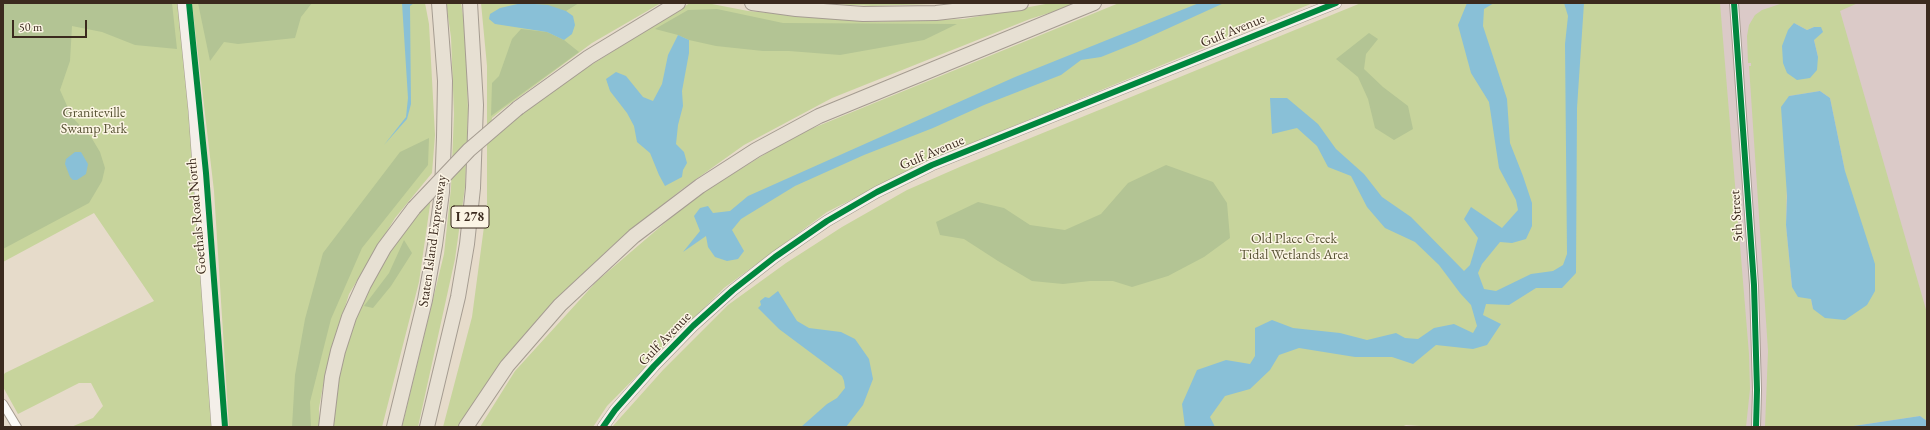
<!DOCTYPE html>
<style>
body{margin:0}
#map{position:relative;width:1930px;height:430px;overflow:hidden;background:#e6dbca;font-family:"EB Garamond",serif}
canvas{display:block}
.frame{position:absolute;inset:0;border:4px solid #3b2a1e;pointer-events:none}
.scale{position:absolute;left:12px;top:20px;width:75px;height:18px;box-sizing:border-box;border:2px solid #3b2a1e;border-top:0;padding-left:5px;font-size:12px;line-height:14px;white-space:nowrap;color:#3b2a1e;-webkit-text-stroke:3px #fcf5e5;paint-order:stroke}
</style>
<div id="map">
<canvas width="1930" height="430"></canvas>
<div class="frame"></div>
<div class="scale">50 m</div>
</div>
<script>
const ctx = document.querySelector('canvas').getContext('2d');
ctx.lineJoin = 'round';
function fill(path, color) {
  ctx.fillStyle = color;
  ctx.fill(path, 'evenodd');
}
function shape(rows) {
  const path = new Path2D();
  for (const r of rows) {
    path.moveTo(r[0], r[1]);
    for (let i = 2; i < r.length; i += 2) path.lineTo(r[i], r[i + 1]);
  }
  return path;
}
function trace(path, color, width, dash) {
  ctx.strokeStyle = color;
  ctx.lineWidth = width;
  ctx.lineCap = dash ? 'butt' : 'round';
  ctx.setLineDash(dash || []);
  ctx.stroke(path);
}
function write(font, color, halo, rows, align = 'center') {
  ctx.font = font + ' "EB Garamond",serif';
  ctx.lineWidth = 3;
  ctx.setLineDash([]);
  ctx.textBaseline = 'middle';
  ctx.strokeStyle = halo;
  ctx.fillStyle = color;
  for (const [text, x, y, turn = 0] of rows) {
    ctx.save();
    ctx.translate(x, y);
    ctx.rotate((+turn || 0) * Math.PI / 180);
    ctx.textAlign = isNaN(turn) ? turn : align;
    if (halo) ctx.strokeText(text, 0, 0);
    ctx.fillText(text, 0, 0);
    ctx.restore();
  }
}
fill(shape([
 [1698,3,1927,3,1927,427,1733,427]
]), '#dbcac8');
fill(shape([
 [45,3,178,3,191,138,213,427,71,427,93,418,103,406,91,383,79,383,18,414,3,387,3,376,5,373,154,301,94,213,3,262,3,28],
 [192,3,425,3,429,24,435,135,432,173,395,218,349,294,326,369,319,408,319,427,229,427,214,191],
 [446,3,461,3,466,34,468,112,465,187,455,259,418,427,402,427,444,254,451,188,454,114,451,37],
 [481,3,661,3,592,43,503,109,492,118,490,139,559,85,690,3,714,3,712,4,748,11,871,22,964,19,1051,3,1081,3,1030,19,832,98,744,145,681,190,612,246,545,311,485,386,460,427,443,427,472,317,487,204,487,66],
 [815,3,959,3,872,6],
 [1119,3,1313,3,926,162,827,212,724,288,607,406,593,427,480,427,515,371,597,281,695,197,796,135],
 [1361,3,1720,3,1749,354,1750,389,1746,427,1434,427,1406,425,1401,427,612,427,663,370,728,305,786,263,842,227,907,190,962,166],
 [1783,3,1858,3,1840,11,1927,313,1927,421,1920,416,1847,427,1765,427,1768,351,1749,66,1751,66,1751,63,1748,63,1747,36,1749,25,1755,15,1762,10],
 [1794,23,1807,30,1814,27,1814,40,1818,57],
 [1820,91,1830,98,1845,171,1813,309,1811,299,1792,287,1786,225,1789,96],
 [431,198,419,282,382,427,331,427,337,371,359,303,401,232]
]), '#c7d49c');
fill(shape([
 [3,3,172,3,177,49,135,45,102,32,72,26,70,61,60,90,72,117,91,137,100,152,105,168,102,181,89,203,3,249],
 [198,3,312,3,301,17,295,38,238,44,224,42,210,61],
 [532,3,579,3,566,11],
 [717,9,783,23,957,24,924,40,840,55,789,51,763,51,716,46,689,40,678,35,655,29,688,10],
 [521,29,547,32,564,40,579,52,491,116,492,83,499,76,512,39],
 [1369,33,1378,39,1366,54,1364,69,1383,87,1408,106,1413,129,1394,140,1375,128,1368,99,1358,77,1336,59],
 [429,138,428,165,362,248,331,319,310,402,311,427,292,427,295,375,305,319,323,253,400,152],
 [1166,165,1213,182,1227,203,1230,238,1204,257,1168,276,1132,287,1113,281,1090,281,1063,284,1032,281,998,261,964,239,940,235,936,222,978,202,1004,208,1030,225,1065,230,1101,214,1128,183],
 [404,240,412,253,391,286,373,308,364,306,389,273]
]), '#b3c494');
fill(shape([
 [402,3,414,3,410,6,411,104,407,119,384,145,406,117,408,98],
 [522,3,548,5,566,11,573,16,575,25,572,34,564,40,547,32,495,24,489,19,490,14,500,8],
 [1199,3,1224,3,1136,43,1101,57,1081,60,1061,75,984,105,933,128,864,155,795,186,741,219,732,230,744,251,738,259,727,261,715,257,708,247,706,236,683,252,700,231,694,216,700,208,708,206,713,213,730,211,748,196,1015,77],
 [1467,3,1494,3,1484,9,1483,26,1507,99,1510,143,1523,176,1532,203,1532,226,1526,239,1512,243,1500,242,1482,264,1478,273,1484,289,1496,291,1531,274,1553,271,1563,265,1567,254,1565,44,1568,16,1564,3,1584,3,1577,108,1576,273,1562,288,1536,288,1509,305,1486,304,1483,315,1501,324,1487,345,1473,349,1436,345,1413,364,1392,357,1355,357,1299,348,1279,355,1270,370,1250,389,1225,396,1210,417,1215,427,1185,427,1182,404,1197,370,1226,360,1250,364,1255,356,1255,328,1272,320,1293,328,1340,333,1367,340,1396,333,1405,338,1418,339,1434,328,1454,324,1473,333,1477,326,1471,305,1460,293,1439,265,1415,242,1385,228,1367,207,1351,176,1328,167,1317,146,1297,128,1272,134,1270,98,1287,98,1318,124,1336,149,1364,174,1382,197,1411,217,1464,271,1470,265,1478,238,1464,219,1471,207,1502,228,1518,210,1516,200,1499,168,1489,102,1471,73,1458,25],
 [1794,23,1807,30,1814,27,1821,27,1823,32,1814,40,1818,57,1817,70,1810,78,1797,80,1787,73,1783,63,1782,46,1788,30],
 [678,35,689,40,689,53,682,91,683,106,678,125,676,144,684,152,687,163,683,170,682,177,665,186,659,175,650,153,637,142,634,126,627,113,610,91,606,79,616,72,626,76,643,97,653,101,662,84,668,55],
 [1820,91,1830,98,1845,171,1875,264,1875,291,1867,305,1845,320,1825,318,1813,309,1811,299,1798,297,1792,287,1786,225,1787,196,1781,107,1789,96],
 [75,152,81,152,88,164,86,174,77,180,73,180,70,177,65,164,66,159],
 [778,291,797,321,809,328,841,332,855,339,869,359,873,379,863,405,846,427,801,427,827,404,837,398,845,388,844,381,842,376,779,329,758,308,761,305,760,301,765,297,769,298],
 [1920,416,1927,421,1927,427,1847,427]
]), '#89c0d7');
const street = shape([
 [1734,3,1754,285,1757,390,1756,427],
 [3,404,17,427]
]);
const secondary = shape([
 [183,3,194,111,217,427],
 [603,427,615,410,654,366,693,326,733,290,775,257,827,221,877,192,932,165,1336,3]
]);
const highway = shape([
 [752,3,796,9,863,14,936,13,1021,3],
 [518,108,589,57,678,3],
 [326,427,332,377,338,351,349,317,364,284,384,248,414,208],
 [394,427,425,300,435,245,442,192,444,137,445,81,439,3],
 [427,427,458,297,467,244,473,188,476,105,470,3],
 [466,427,507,366,560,305,634,236,700,186,756,150,819,116,1094,3]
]);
trace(street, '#a59c91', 10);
trace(secondary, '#a59c91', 12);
trace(highway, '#a59c91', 16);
trace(street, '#fbfaf7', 8);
trace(secondary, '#f4efe9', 11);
trace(highway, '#e7e0d3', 14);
const highwayBridge = shape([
 [414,208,469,150,518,108]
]);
trace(highwayBridge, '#a59c91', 16, []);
trace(highwayBridge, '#e7e0d3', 14);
trace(shape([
 [189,3,206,173,225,427],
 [1734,3,1754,285,1757,390,1756,427],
 [603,427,615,410,654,366,693,326,733,290,775,257,827,221,877,192,932,165,1336,3]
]), '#00873e', 6);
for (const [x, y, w] of [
 [470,217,38]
]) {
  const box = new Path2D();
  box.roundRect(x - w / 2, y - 11, w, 22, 3);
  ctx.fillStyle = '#fcf5e5';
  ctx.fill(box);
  trace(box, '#3b2a1e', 1);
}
write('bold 13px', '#3b2a1e', null, [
 ["I 278",470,217]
]);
write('14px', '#3b2a1e', '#fcf5e5', [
 ["Gulf Avenue",1233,31,-22],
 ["Gulf Avenue",932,153,-23],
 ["Goethals Road North",197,216,-95],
 ["5th Street",1737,216,-94],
 ["Staten Island Expressway",433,241,-82],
 ["Gulf Avenue",665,339,-46]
]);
write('14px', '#585334', '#fcf5e5', [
 ["Graniteville",94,113],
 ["Swamp Park",94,129],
 ["Old Place Creek",1294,239],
 ["Tidal Wetlands Area",1294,255]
]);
</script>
